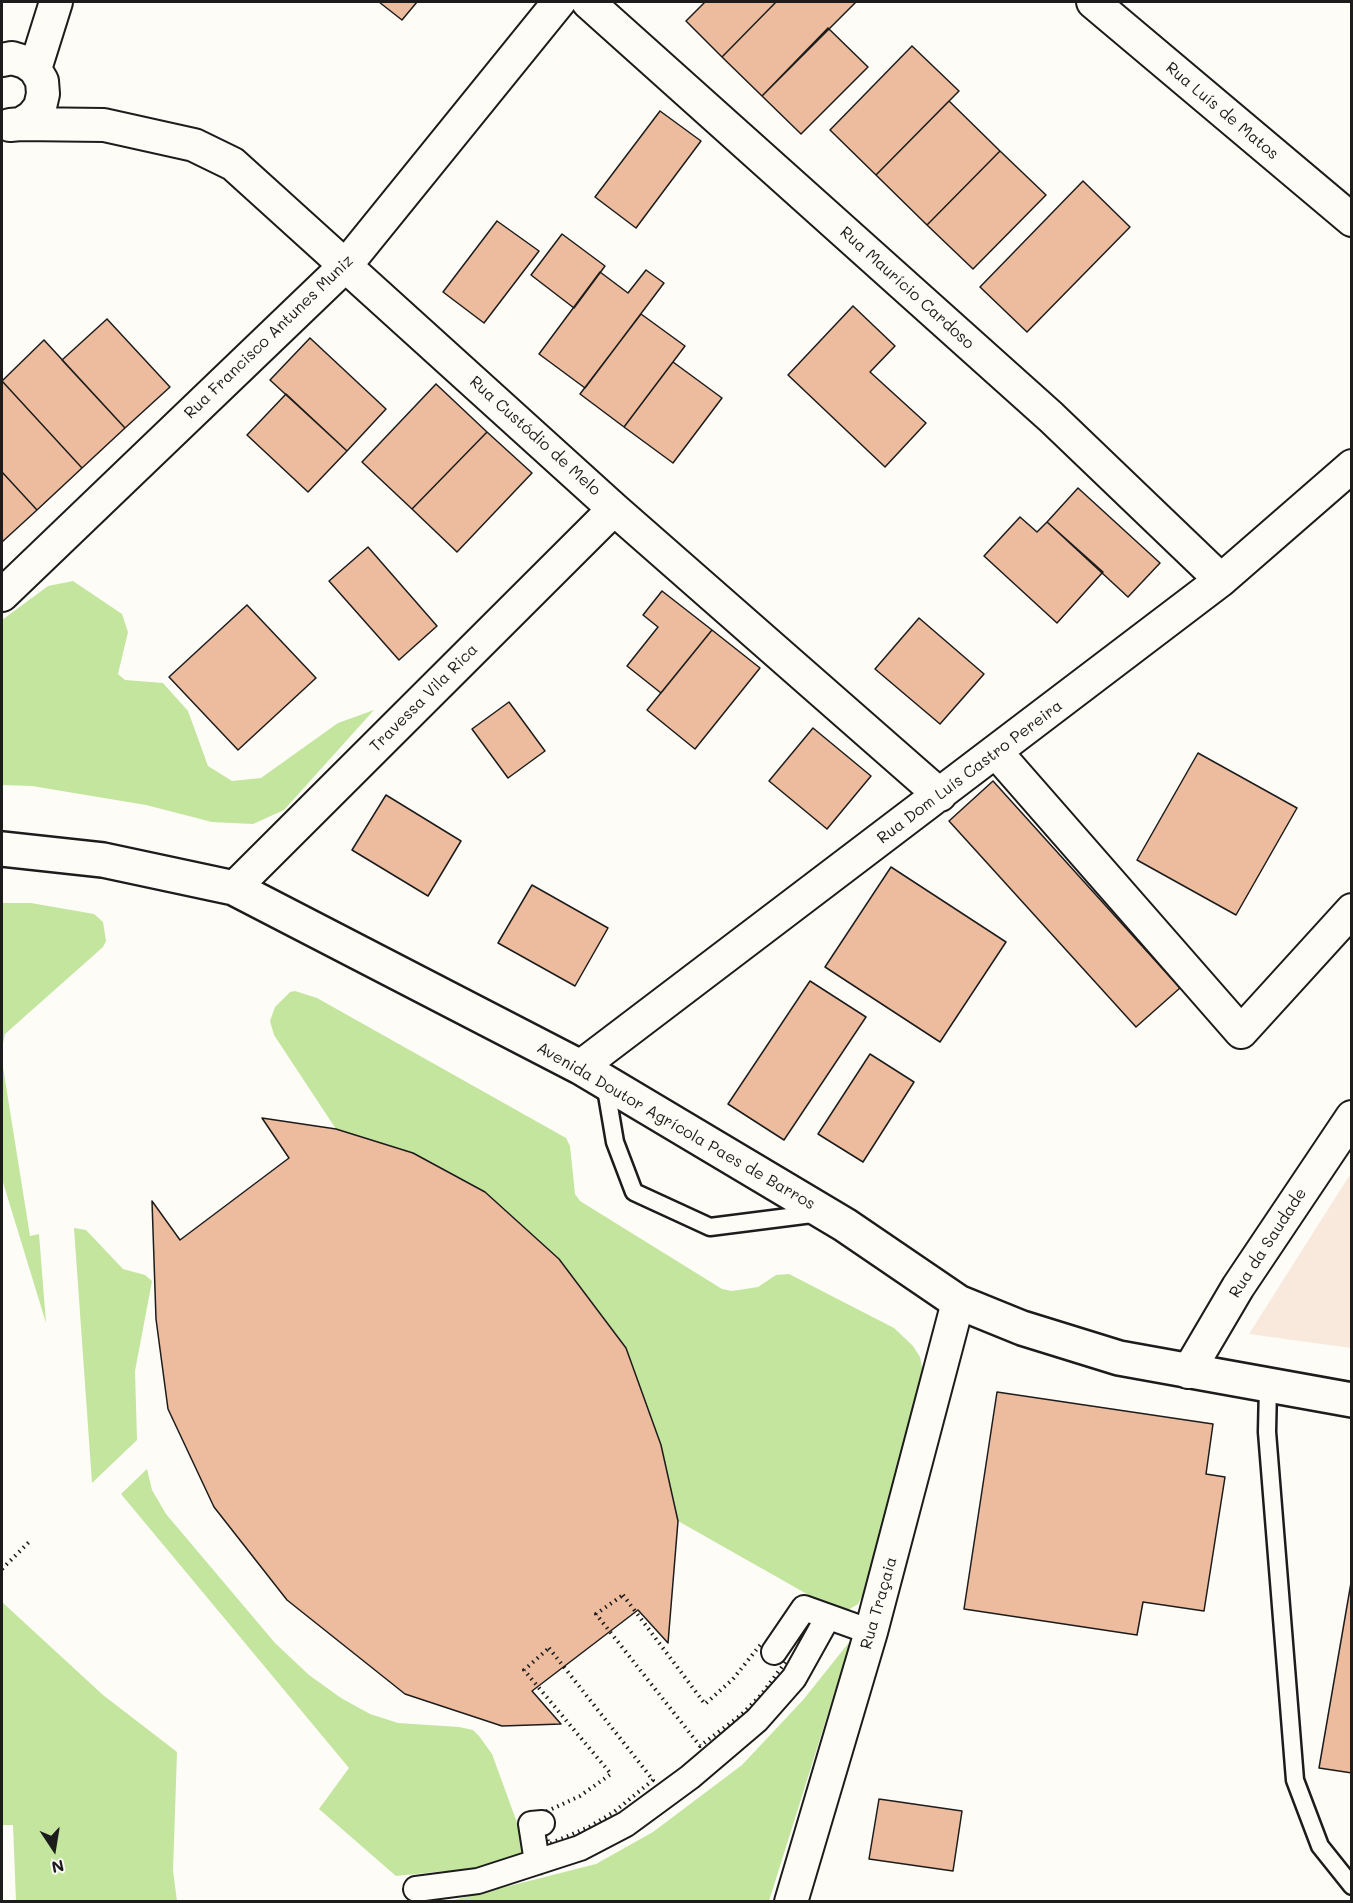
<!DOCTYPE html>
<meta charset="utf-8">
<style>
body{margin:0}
#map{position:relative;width:1353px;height:1903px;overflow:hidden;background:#fdfcf7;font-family:Mali,sans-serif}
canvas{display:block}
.frame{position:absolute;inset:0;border:3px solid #1c1c1c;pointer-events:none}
.north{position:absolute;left:24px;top:1819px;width:60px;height:60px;-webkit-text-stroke:4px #fdfcf7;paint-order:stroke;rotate:168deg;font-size:16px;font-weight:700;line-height:24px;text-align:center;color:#1c1c1c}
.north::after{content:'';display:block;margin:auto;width:21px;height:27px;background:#1c1c1c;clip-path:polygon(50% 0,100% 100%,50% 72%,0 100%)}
</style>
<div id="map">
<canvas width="1353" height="1903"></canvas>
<div class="frame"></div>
<div class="north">N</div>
</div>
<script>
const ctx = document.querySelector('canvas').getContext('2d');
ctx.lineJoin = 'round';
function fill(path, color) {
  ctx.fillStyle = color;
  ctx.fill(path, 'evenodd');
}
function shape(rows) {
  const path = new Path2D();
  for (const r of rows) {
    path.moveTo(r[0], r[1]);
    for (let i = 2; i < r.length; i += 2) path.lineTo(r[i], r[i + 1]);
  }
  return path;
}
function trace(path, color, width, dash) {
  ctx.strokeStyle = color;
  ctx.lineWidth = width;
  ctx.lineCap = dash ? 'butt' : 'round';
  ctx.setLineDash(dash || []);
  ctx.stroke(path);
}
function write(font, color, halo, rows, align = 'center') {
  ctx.font = font + ' Mali,sans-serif';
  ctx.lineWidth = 4.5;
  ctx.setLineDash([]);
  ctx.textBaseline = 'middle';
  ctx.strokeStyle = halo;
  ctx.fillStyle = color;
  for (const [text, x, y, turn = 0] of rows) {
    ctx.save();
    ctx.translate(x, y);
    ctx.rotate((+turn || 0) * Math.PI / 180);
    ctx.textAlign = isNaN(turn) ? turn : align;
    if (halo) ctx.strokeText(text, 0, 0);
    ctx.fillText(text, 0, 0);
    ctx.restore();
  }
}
fill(shape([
 [1351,1173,1351,1348,1249,1334]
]), '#f8e9dc');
fill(shape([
 [73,581,122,614,128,632,118,674,125,680,163,683,188,711,208,766,232,781,261,778,338,723,374,710,284,810,253,824,212,822,146,805,32,786,2,785,2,620,48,586],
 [2,903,31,903,94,914,103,922,106,941,103,947,5,1034,2,1048],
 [295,991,317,998,566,1138,570,1146,575,1194,580,1201,722,1289,732,1291,758,1287,776,1275,789,1274,894,1328,913,1346,920,1357,923,1373,920,1404,864,1593,858,1604,848,1610,837,1611,678,1521,661,1445,626,1348,559,1259,485,1192,413,1153,336,1129,274,1035,270,1021,275,1007,290,992],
 [2,1061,30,1236,39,1234,46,1323,2,1179],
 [74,1228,86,1230,123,1269,145,1275,152,1281,135,1371,137,1440,92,1483],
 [147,1469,152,1490,166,1514,275,1643,309,1675,341,1698,370,1714,398,1723,459,1727,473,1730,479,1736,492,1754,527,1850,478,1881,445,1871,396,1876,319,1809,349,1768,121,1494],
 [2,1602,103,1695,177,1752,173,1871,177,1901,16,1901,13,1825,2,1825],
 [851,1640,769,1901,450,1901,596,1864,653,1832,742,1765,803,1700]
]), '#c3e59e');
const building = shape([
 [379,2,417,2,402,20,379,2],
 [705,2,776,2,722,57,686,21,705,2],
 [776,2,856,2,762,96,722,57,776,2],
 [828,28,868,67,801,134,762,96,828,28],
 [912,46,959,91,876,175,830,130,912,46],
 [949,101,1000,151,927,225,876,175,949,101],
 [660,111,701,141,636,228,595,197,660,111],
 [1000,151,1046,195,973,269,927,225,1000,151],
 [1083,181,1130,227,1027,332,980,287,1083,181],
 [497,221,539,251,484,323,443,292,497,221],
 [562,234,605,266,574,308,531,275,562,234],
 [646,270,664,283,585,388,539,354,600,272,628,293,646,270],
 [853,306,895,346,870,372,926,423,885,467,788,375,853,306],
 [641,314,685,346,624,427,580,394,641,314],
 [107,319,170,387,125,428,62,360,107,319],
 [310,338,386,409,347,451,270,380,310,338],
 [44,340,125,428,82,468,2,381,44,340],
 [673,362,722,398,673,463,624,427,673,362],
 [2,381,82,468,37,510,2,472,2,381],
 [436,384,487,432,412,509,362,462,436,384],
 [286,394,347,451,308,492,247,435,286,394],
 [487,432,532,473,457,552,412,509,487,432],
 [2,472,37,510,2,542,2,472],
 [1078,488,1160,563,1128,597,1047,522,1078,488],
 [1020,517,1037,532,1047,522,1103,572,1057,623,984,556,1020,517],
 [368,547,437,626,399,660,329,581,368,547],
 [662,591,712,630,661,693,627,666,658,627,643,615,662,591],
 [247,605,316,678,238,750,169,677,247,605],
 [919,618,984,674,940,724,875,669,919,618],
 [712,630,760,668,695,749,647,710,712,630],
 [509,702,545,751,508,778,472,729,509,702],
 [813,728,871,776,827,829,769,781,813,728],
 [1198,753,1297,808,1236,915,1137,860,1198,753],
 [993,781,1180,988,1136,1027,949,821,993,781],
 [386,795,461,841,428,896,352,850,386,795],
 [891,867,1006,942,940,1042,825,967,891,867],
 [532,885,608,928,575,986,498,943,532,885],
 [810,981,866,1017,784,1140,728,1104,810,981],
 [870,1054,914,1082,863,1162,818,1134,870,1054],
 [262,1118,336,1129,413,1153,485,1192,559,1259,626,1348,661,1445,678,1521,668,1643,638,1610,532,1691,561,1724,502,1726,405,1694,287,1600,214,1507,168,1409,156,1319,152,1201,180,1240,289,1158,262,1118],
 [997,1392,1213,1424,1206,1474,1225,1477,1204,1611,1143,1602,1137,1635,964,1609,997,1392],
 [1352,1577,1352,1773,1319,1768,1352,1577],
 [879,1799,962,1811,953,1871,869,1859,879,1799]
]);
fill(building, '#edbc9e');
trace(building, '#1c1c1c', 1.5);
const service = shape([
 [605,1083,615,1142,634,1192,710,1227,820,1213],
 [1268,1386,1267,1432,1295,1780,1320,1846,1352,1886]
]);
const pedestrian = shape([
 [774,1652,804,1608,871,1632],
 [537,1862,531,1824,542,1823],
 [416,1889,478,1881,580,1848,626,1824,690,1777,757,1720,794,1678,828,1617]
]);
const minor = shape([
 [588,2,1051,417,1221,580],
 [1093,2,1352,220],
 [2,60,12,58,25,62,35,69,42,81,43,94,40,107,32,117,21,124,10,125],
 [35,69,56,2],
 [21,124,104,125,194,145,233,164,614,509,940,795],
 [2,595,346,265,559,2],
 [996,752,1241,1032,1352,910],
 [234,888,614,509],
 [580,1067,1221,580,1352,466],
 [1188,1372,1238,1287,1352,1117],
 [791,1902,871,1632,958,1302]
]);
const tertiary = shape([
 [2,849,103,860,234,888,580,1067,845,1225,958,1302,1022,1328,1119,1358,1352,1400]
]);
trace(service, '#1c1c1c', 21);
trace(pedestrian, '#1c1c1c', 28);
trace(minor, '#1c1c1c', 36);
trace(tertiary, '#1c1c1c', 38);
trace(shape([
 [2,1569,31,1540],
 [623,1595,705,1704,733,1679,761,1644,787,1660,761,1695,741,1715,700,1746,596,1614,623,1595],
 [549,1648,653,1780,614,1812,589,1827,549,1844,539,1815,580,1796,611,1774,524,1670,549,1648]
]), '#1c1c1c', 4, [1.5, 4.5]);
trace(service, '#fdfcf7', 16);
trace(pedestrian, '#fdfcf7', 24);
trace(minor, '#fdfcf7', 32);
trace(tertiary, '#fdfcf7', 33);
write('16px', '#1c1c1c', '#fdfcf7', [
 ["Rua Luís de Matos",1222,111,40],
 ["Rua Maurício Cardoso",907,288,42],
 ["Rua Francisco Antunes Muniz",269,337,-44],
 ["Rua Custódio de Melo",535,436,42],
 ["Travessa Vila Rica",424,698,-45],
 ["Rua Dom Luís Castro Pereira",970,772,-37],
 ["Avenida Doutor Agrícola Paes de Barros",676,1126,30],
 ["Rua da Saudade",1268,1243,-57],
 ["Rua Traçaia",879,1603,-74]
]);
</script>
